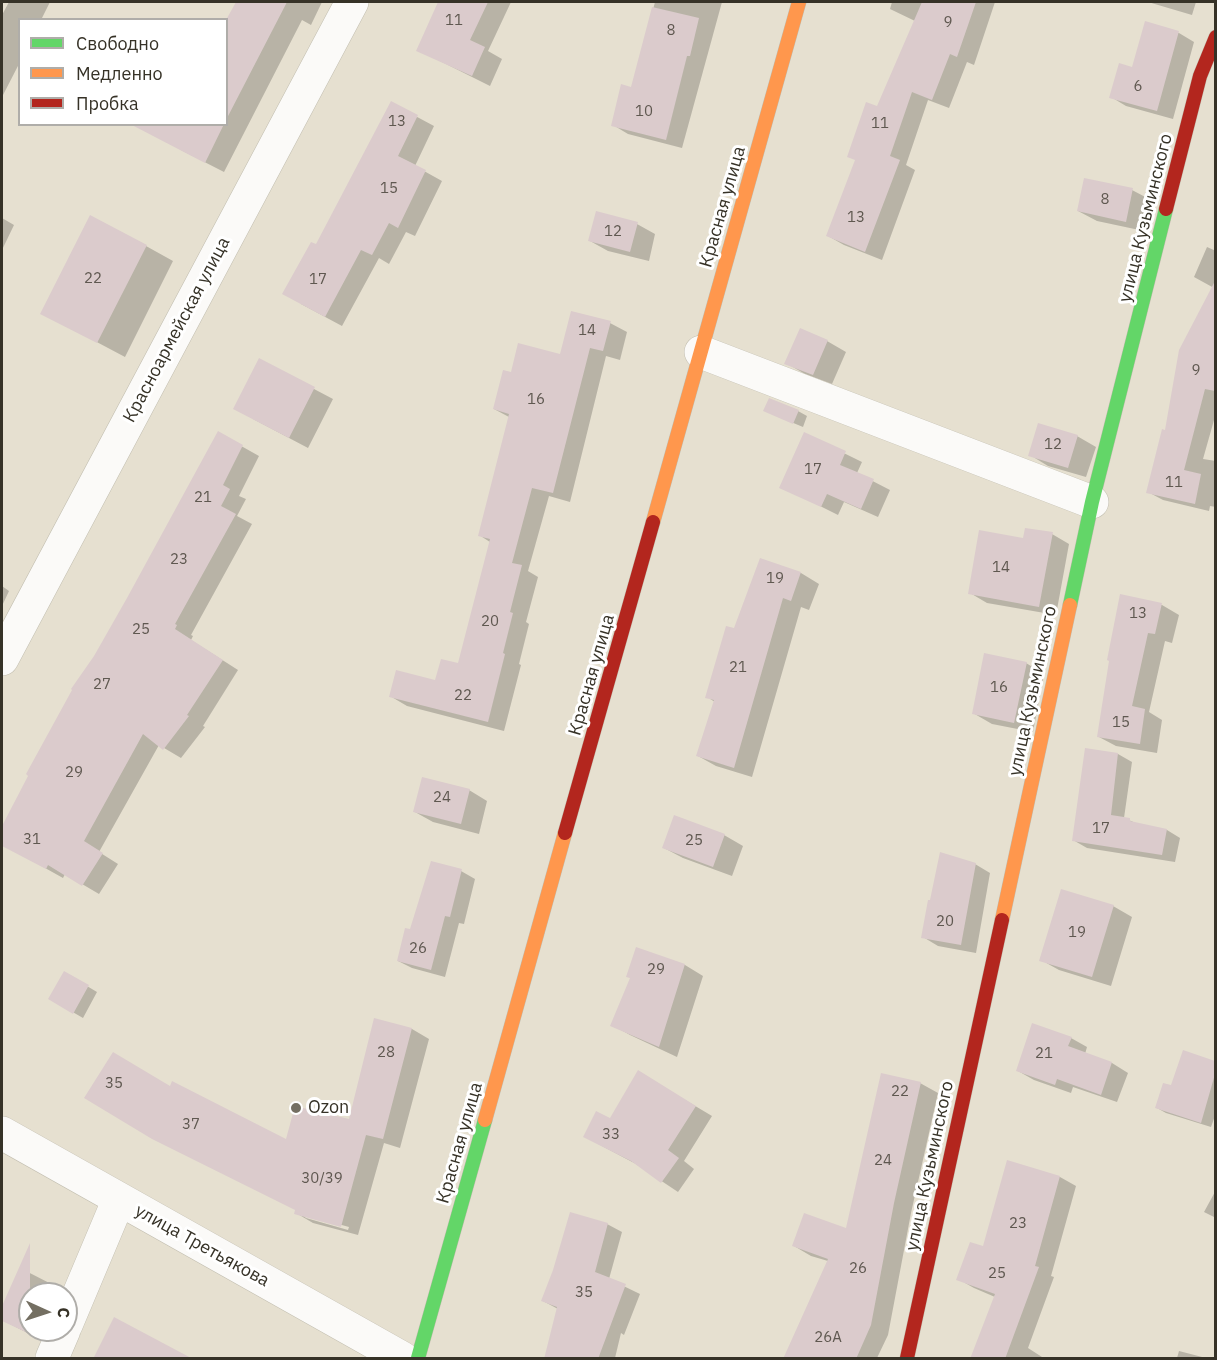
<!DOCTYPE html>
<meta charset="utf-8">
<style>
body{margin:0}
#map{position:relative;width:1217px;height:1360px;overflow:hidden;background:#e6e0d0;font-family:"IBM Plex Sans",sans-serif}
canvas{display:block}
.frame{position:absolute;inset:0;border:3px solid #363227;pointer-events:none}
.legend{position:absolute;left:18px;top:18px;width:210px;height:108px;box-sizing:border-box;background:#fff;border:2px solid #afada9;margin:0;padding:8px 10px;list-style:none;font-size:18px;color:#363227}
.legend li{display:flex;align-items:center;gap:12px;height:30px}
.legend b{width:30px;border:2px solid #afada9}
.north{position:absolute;left:18px;top:1282px;width:60px;height:60px;box-sizing:border-box;background:#fff;border:2px solid #afada9;border-radius:50%;rotate:93deg;font-size:16px;font-weight:700;line-height:24px;text-align:center;color:#363227}
.north::after{content:'';display:block;margin:auto;width:21px;height:27px;background:#746f62;clip-path:polygon(50% 0,100% 100%,50% 72%,0 100%)}
</style>
<div id="map">
<canvas width="1217" height="1360"></canvas>
<div class="frame"></div>
<ul class="legend">
<li><b style="height:8px;background:#63d668"></b>Свободно</li>
<li><b style="height:8px;background:#ff974d"></b>Медленно</li>
<li><b style="height:8px;background:#b3261e"></b>Пробка</li>
</ul>
<div class="north">С</div>
</div>
<script>
const ctx = document.querySelector('canvas').getContext('2d');
ctx.lineJoin = 'round';
function fill(path, color) {
  ctx.fillStyle = color;
  ctx.fill(path, 'evenodd');
}
function shape(rows) {
  const path = new Path2D();
  for (const r of rows) {
    path.moveTo(r[0], r[1]);
    for (let i = 2; i < r.length; i += 2) path.lineTo(r[i], r[i + 1]);
  }
  return path;
}
function trace(path, color, width, dash) {
  ctx.strokeStyle = color;
  ctx.lineWidth = width;
  ctx.lineCap = dash ? 'butt' : 'round';
  ctx.setLineDash(dash || []);
  ctx.stroke(path);
}
function write(font, color, halo, rows, align = 'center') {
  ctx.font = font + ' "IBM Plex Sans",sans-serif';
  ctx.lineWidth = 6;
  ctx.setLineDash([]);
  ctx.textBaseline = 'middle';
  ctx.strokeStyle = halo;
  ctx.fillStyle = color;
  for (const [text, x, y, turn = 0] of rows) {
    ctx.save();
    ctx.translate(x, y);
    ctx.rotate((+turn || 0) * Math.PI / 180);
    ctx.textAlign = isNaN(turn) ? turn : align;
    if (halo) ctx.strokeText(text, 0, 0);
    ctx.fillText(text, 0, 0);
    ctx.restore();
  }
}
fill(shape([
 [9,2,50,2,41,20,20,20,20,62,2,97,2,15],
 [240,2,322,2,311,25,302,20,224,172,181,150,171,124,226,124,226,27],
 [440,2,511,2,488,51,502,59,490,86,418,50],
 [655,2,722,2,682,148,628,134,613,125,632,89],
 [892,2,995,2,974,65,967,62,949,108,928,100,906,165,915,170,882,260,844,245,828,236,878,108,915,21,890,9],
 [1148,2,1196,2,1192,15],
 [1146,23,1179,33,1194,42,1173,119,1126,106,1111,97,1133,69],
 [391,103,434,126,415,166,442,181,415,236,406,232,389,264,379,258,342,326,301,304,316,247],
 [1132,190,1151,200,1144,231,1097,221,1078,211],
 [2,218,14,225,2,250],
 [637,224,655,234,649,261,608,251,590,241],
 [146,246,173,261,125,357,42,313],
 [1207,247,1216,251,1216,413,1203,459,1216,461,1216,507,1210,506,1209,511,1163,500,1148,492,1214,288,1194,277],
 [610,323,627,332,620,360,606,356,570,502,549,496,528,571,538,577,526,622,529,624,519,664,521,665,504,731,407,706,390,696,436,682,459,665,490,542,479,535,509,417,494,409,512,374,561,355],
 [827,341,846,352,832,384,805,374,786,363],
 [259,360,333,399,308,448,253,419],
 [798,411,807,416,803,427,774,415],
 [218,433,259,456,239,496,246,499,237,516,252,524,191,635,193,636,191,640,238,670,203,726,205,727,181,758,159,745,99,852,118,864,99,894,65,874,63,878,2,844,2,829],
 [805,434,862,462,857,473,890,490,878,517,844,502,838,515,796,494],
 [1077,436,1096,447,1086,477,1048,466,1030,455],
 [1052,534,1069,544,1056,615,987,603,970,593],
 [761,560,801,573,819,584,809,610,801,607,752,777,716,766,698,756,715,702,707,697,735,630],
 [2,586,9,591,2,606],
 [1121,596,1162,605,1179,615,1172,643,1165,641,1149,712,1162,720,1157,753,1116,746,1099,737],
 [1026,663,1044,674,1033,732,992,724,973,713],
 [1087,750,1118,754,1132,762,1124,818,1138,824,1167,830,1180,838,1175,862,1087,848,1073,840],
 [469,790,487,801,479,834,433,822,415,812],
 [724,835,743,846,732,876,683,858,664,848],
 [975,864,990,873,976,953,938,946,923,937,932,902],
 [461,871,475,879,464,924,459,923,445,977,412,968,398,961,411,931],
 [1113,906,1132,917,1111,986,1059,970,1041,960],
 [637,949,685,965,703,976,677,1057,630,1035,612,1025,632,978],
 [65,973,97,992,83,1018,50,999],
 [375,1020,412,1029,429,1039,400,1148,384,1143,358,1235,313,1223,296,1213,287,1141,350,1121],
 [302,1214,349,1227,348,1230,306,1218],
 [1071,1038,1087,1047,1085,1054,1112,1063,1128,1073,1117,1102,1073,1087,1071,1093,1034,1080,1018,1071],
 [1184,1052,1216,1062,1216,1113,1211,1127,1166,1113,1157,1108,1172,1087],
 [655,1082,712,1116,684,1161,694,1169,678,1192,636,1164,585,1137,611,1119],
 [920,1083,938,1093,911,1213,888,1335,877,1358,790,1358,828,1261,811,1256,794,1246,847,1230],
 [1008,1162,1060,1177,1076,1186,1051,1276,1054,1277,1028,1348,1042,1357,1041,1358,978,1358,995,1297,974,1288,958,1279,984,1248],
 [1216,1190,1216,1218,1204,1212],
 [607,1224,622,1232,609,1279,640,1294,624,1335,621,1333,615,1358,545,1358,558,1309,543,1301],
 [20,1268,65,1291,64,1294,30,1294,30,1330,48,1330,43,1341,2,1320,2,1310],
 [1179,1351,1206,1358,1177,1358]
]), '#0003');
fill(shape([
 [236,2,287,2,226,120,226,20],
 [438,2,488,2,470,40,485,47,472,76,416,51],
 [922,2,976,2,957,57,950,54,932,100,912,92,890,156,900,160,865,252,826,236,855,160,847,157,866,102,877,106],
 [652,7,699,18,690,56,687,56,666,140,611,126,621,84,631,87],
 [1145,21,1179,31,1157,111,1109,98,1119,63,1132,67],
 [391,101,418,115,398,156,426,170,398,228,389,223,372,255,361,250,325,317,282,294,311,242,316,244],
 [130,124,224,124,205,163],
 [1084,178,1133,188,1126,222,1077,211],
 [596,211,638,222,630,252,588,241],
 [90,215,147,245,97,343,40,314],
 [1215,281,1215,391,1205,389,1184,470,1201,474,1195,504,1146,493,1162,429,1165,430,1179,350],
 [571,311,611,321,603,351,590,348,553,493,532,488,512,563,522,565,510,612,513,613,503,653,505,654,488,722,389,697,396,670,435,680,441,659,458,663,490,539,478,536,509,414,493,409,503,370,511,372,518,343,560,354],
 [800,328,828,340,813,375,784,364],
 [259,358,315,387,289,438,233,409],
 [769,398,799,410,793,424,763,411],
 [1038,423,1078,435,1068,468,1028,456],
 [218,431,243,445,223,485,230,489,221,506,236,514,175,624,177,625,175,629,223,660,187,715,189,716,163,750,143,734,84,841,103,853,82,886,48,865,46,869,2,846,2,826,28,776,26,774,72,690,71,689,94,656,127,598],
 [804,432,846,451,840,465,874,479,861,509,827,494,821,507,779,488],
 [1025,528,1053,532,1039,607,968,594,979,530,1023,538],
 [760,558,801,572,791,601,783,598,734,768,696,756,714,700,705,698,726,626,734,628],
 [1120,594,1162,603,1155,634,1148,633,1132,706,1145,709,1140,744,1097,737,1109,661,1107,660],
 [984,653,1027,662,1014,723,972,714],
 [1085,748,1118,753,1111,815,1130,818,1130,821,1167,829,1162,855,1072,841],
 [422,777,470,789,461,824,413,812],
 [674,815,725,834,713,867,662,848],
 [940,852,976,863,961,945,921,938,928,900,930,900],
 [431,861,462,869,450,917,445,916,431,970,397,961,405,928,410,929],
 [1061,889,1114,905,1092,977,1039,961],
 [636,947,685,964,659,1047,610,1026,630,978,626,977],
 [64,971,89,985,73,1014,48,999],
 [374,1018,412,1028,383,1139,366,1135,341,1227,294,1214,295,1210,152,1139,84,1098,113,1052,170,1086,172,1081,286,1139,295,1106,349,1119],
 [1032,1023,1072,1037,1068,1046,1112,1062,1101,1095,1057,1079,1055,1085,1016,1071],
 [1183,1050,1215,1061,1215,1074,1201,1123,1155,1108,1163,1083,1171,1085],
 [638,1070,696,1106,668,1150,679,1158,661,1183,631,1161,583,1137,596,1111,610,1118],
 [881,1073,921,1082,894,1203,871,1325,856,1359,783,1359,828,1259,792,1246,804,1213,846,1228],
 [1007,1160,1060,1176,1035,1266,1039,1267,1005,1359,970,1359,995,1294,956,1280,970,1242,983,1246],
 [570,1212,608,1223,595,1272,626,1284,598,1359,544,1359,557,1307,541,1301,553,1270],
 [30,1243,30,1334,2,1321,2,1306],
 [114,1317,193,1359,93,1359]
]), '#dbcbcc');
const street = shape([
 [701,352,1092,502],
 [2,659,352,2],
 [2,1133,402,1358],
 [66,1325,119,1199],
 [52,1358,64,1330]
]);
const fast = shape([
 [1070,605,1092,502,1166,209],
 [418,1358,485,1120]
]);
const slow = shape([
 [653,522,799,2],
 [1002,920,1070,605],
 [485,1120,565,833]
]);
const jam = shape([
 [1166,209,1200,76,1216,37],
 [565,833,653,522],
 [907,1358,1002,920]
]);
trace(street, '#c1bdaf', 34);
trace(fast, '#c1bdaf', 15);
trace(slow, '#c1bdaf', 15);
trace(jam, '#c1bdaf', 15);
trace(street, '#fbfaf8', 33);
trace(fast, '#63d668', 14);
trace(slow, '#ff974d', 14);
trace(jam, '#b3261e', 14);
for (const [x, y, r, color] of [
 [296,1108,6,"#746f62"]
]) {
  const dot = new Path2D();
  dot.arc(x, y, r, 0, 2 * Math.PI);
  ctx.fillStyle = color;
  ctx.fill(dot);
  trace(dot, '#fff', 2);
}
write('15px', '#5f5850', null, [
 ["11",454,21],
 ["9",948,23],
 ["8",671,31],
 ["6",1138,87],
 ["10",644,112],
 ["13",397,122],
 ["11",880,124],
 ["15",389,189],
 ["8",1105,200],
 ["13",856,218],
 ["12",613,232],
 ["22",93,279],
 ["17",318,280],
 ["14",587,331],
 ["9",1196,371],
 ["16",536,400],
 ["12",1053,445],
 ["17",813,470],
 ["11",1174,483],
 ["21",203,498],
 ["23",179,560],
 ["14",1001,568],
 ["19",775,579],
 ["13",1138,614],
 ["20",490,622],
 ["25",141,630],
 ["21",738,668],
 ["27",102,685],
 ["16",999,688],
 ["22",463,696],
 ["15",1121,723],
 ["29",74,773],
 ["24",442,798],
 ["17",1101,829],
 ["31",32,840],
 ["25",694,841],
 ["20",945,922],
 ["19",1077,933],
 ["26",418,949],
 ["29",656,970],
 ["28",386,1053],
 ["21",1044,1054],
 ["35",114,1084],
 ["22",900,1092],
 ["37",191,1125],
 ["33",611,1135],
 ["24",883,1161],
 ["30/39",322,1179],
 ["23",1018,1224],
 ["26",858,1269],
 ["25",997,1274],
 ["35",584,1293],
 ["26А",828,1338]
]);
write('18px', '#363227', '#fff', [
 ["Красная улица",723,207,-74],
 ["улица Кузьминского",1146,218,-76],
 ["Красноармейская улица",177,330,-62],
 ["Красная улица",592,675,-74],
 ["улица Кузьминского",1033,691,-78],
 ["Красная улица",460,1143,-74],
 ["улица Кузьминского",930,1166,-78],
 ["улица Третьякова",202,1246,29]
]);
write('18px', '#363227', '#fff', [
 ["Ozon",308,1108]
], 'left');
</script>
